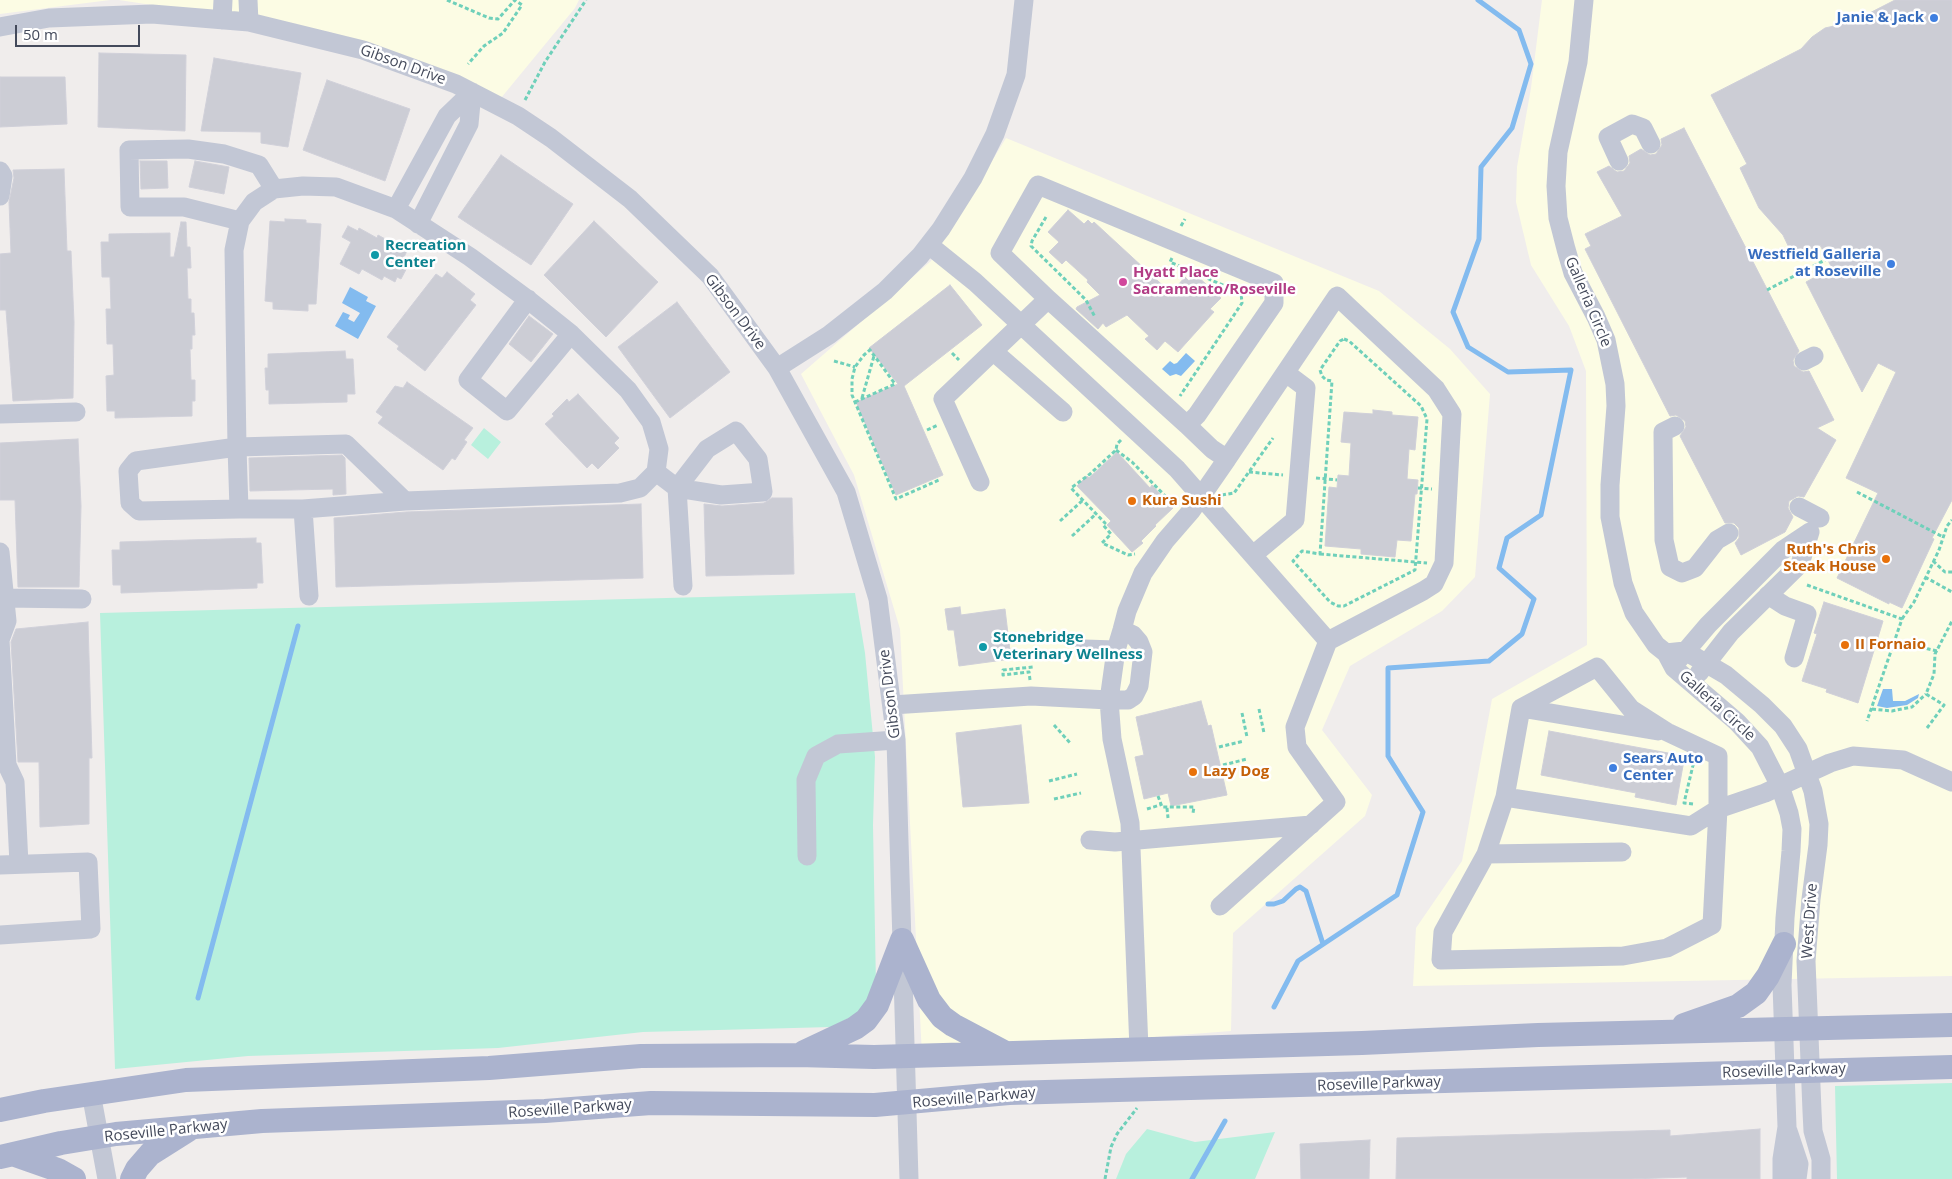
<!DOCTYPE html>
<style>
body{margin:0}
#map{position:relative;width:1952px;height:1179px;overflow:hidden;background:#f0edec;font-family:"Open Sans",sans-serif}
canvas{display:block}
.scale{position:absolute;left:15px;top:25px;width:125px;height:22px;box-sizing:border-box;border:2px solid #444a5b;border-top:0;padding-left:6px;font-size:15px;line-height:18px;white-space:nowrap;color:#444a5b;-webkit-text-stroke:4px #fff;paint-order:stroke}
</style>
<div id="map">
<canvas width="1952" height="1179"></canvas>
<div class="scale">50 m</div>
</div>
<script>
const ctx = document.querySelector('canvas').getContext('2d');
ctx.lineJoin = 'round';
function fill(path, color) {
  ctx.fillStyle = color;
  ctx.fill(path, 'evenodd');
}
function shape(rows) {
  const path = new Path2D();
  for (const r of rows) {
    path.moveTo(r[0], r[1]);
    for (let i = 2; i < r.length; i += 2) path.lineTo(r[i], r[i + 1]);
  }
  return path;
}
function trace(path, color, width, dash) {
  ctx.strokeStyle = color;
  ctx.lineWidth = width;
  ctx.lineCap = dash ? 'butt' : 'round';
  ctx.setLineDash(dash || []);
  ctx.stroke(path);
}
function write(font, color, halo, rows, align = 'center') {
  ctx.font = font + ' "Open Sans",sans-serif';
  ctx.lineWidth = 5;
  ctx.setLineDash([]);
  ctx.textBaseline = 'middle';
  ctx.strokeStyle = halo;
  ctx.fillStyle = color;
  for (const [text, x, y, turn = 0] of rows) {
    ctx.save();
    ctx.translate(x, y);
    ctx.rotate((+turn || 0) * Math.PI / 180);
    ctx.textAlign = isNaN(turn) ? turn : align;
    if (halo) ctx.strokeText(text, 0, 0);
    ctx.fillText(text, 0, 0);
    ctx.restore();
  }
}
fill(shape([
 [0,0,110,0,0,14],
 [119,0,579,0,575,8,501,98,330,32],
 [1542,0,1952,0,1952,976,1413,986,1416,928,1462,861,1492,699,1587,645,1586,371,1569,326,1531,265,1516,202,1517,167,1531,88],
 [1006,138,1379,291,1450,349,1490,394,1475,577,1442,611,1350,666,1322,730,1372,795,1365,816,1233,933,1231,1031,922,1055,900,629,854,475,801,374,931,261]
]), '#fcfce4');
fill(shape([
 [484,428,501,442,488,459,471,445],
 [855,593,865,653,875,757,873,825,876,986,865,1010,831,1027,643,1032,498,1048,248,1056,115,1069,100,613],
 [1952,1083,1952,1179,1837,1179,1835,1086],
 [1147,1129,1195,1142,1275,1132,1255,1179,1116,1179,1126,1154]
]), '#b8f0dd');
fill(shape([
 [350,287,368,297,366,301,376,306,358,339,335,326,343,312,350,315,348,319,354,322,360,313,342,303],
 [1186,353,1195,361,1181,376,1176,374,1170,376,1162,369,1170,361,1174,364,1177,363],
 [1883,689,1892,689,1893,701,1905,701,1919,694,1918,698,1907,705,1887,708,1877,706]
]), '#83bbef');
trace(shape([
 [1268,904,1274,904,1283,901,1296,889,1300,887,1306,891,1323,944],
 [198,998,298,626],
 [1274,1007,1298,961,1397,895,1423,812,1388,756,1388,668,1489,661,1522,634,1534,599,1499,568,1507,538,1541,515,1571,370,1508,372,1468,347,1453,312,1479,239,1481,167,1512,128,1531,64,1519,30,1478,0],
 [1192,1179,1225,1121]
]), '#83bbef', 5);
const building = shape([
 [1895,0,1952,0,1952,500,1932,538,1934,539,1902,608,1889,602,1889,604,1837,578,1878,493,1846,478,1896,372,1878,363,1862,392,1806,282,1832,268,1820,245,1794,258,1783,235,1759,208,1740,168,1747,164,1711,95,1801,49,1812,37,1825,28,1852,22,1895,0],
 [99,53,186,55,185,131,98,127,99,53],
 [214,58,301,73,288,147,261,143,261,132,201,131,214,58],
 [0,77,65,77,67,124,0,127,0,77],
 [327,80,410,109,385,181,303,150,327,80],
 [1684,128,1799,351,1793,360,1794,366,1803,372,1809,371,1834,420,1817,428,1836,440,1804,497,1798,496,1789,501,1788,508,1793,517,1785,532,1741,555,1735,543,1739,538,1739,528,1734,523,1725,523,1680,436,1686,427,1685,421,1676,415,1670,416,1585,249,1591,246,1585,234,1622,216,1597,172,1609,166,1617,172,1624,171,1630,163,1629,156,1641,149,1650,155,1656,154,1662,145,1661,139,1684,128],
 [501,155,573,204,531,265,458,217,501,155],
 [140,161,167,161,168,188,141,189,140,161],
 [195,161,229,167,224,194,189,187,195,161],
 [64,169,67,251,71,251,74,322,73,398,13,401,6,310,0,310,0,254,11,253,9,202,14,178,13,170,64,169],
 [1068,210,1084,224,1088,220,1092,224,1094,222,1171,293,1185,277,1189,281,1195,274,1221,298,1210,309,1214,312,1178,352,1165,341,1157,350,1145,339,1149,336,1127,315,1106,327,1103,323,1098,329,1076,309,1077,307,1100,295,1087,282,1088,280,1066,260,1062,264,1049,252,1059,242,1048,232,1068,210],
 [285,219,306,220,306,223,321,224,316,304,308,304,308,311,273,309,273,302,265,301,270,221,285,222,285,219],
 [594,221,658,282,606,337,544,275,594,221],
 [181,222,186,222,187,247,190,247,191,268,187,268,188,299,191,299,191,313,194,313,195,335,192,335,192,349,190,349,191,380,195,380,195,401,192,401,192,416,115,418,115,411,107,411,106,376,114,375,113,344,107,344,106,309,111,309,110,277,102,277,101,242,109,242,109,234,170,233,170,257,174,257,181,222],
 [348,226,358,231,359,228,377,238,378,235,407,251,403,259,410,262,401,279,397,277,395,282,384,276,382,280,362,269,359,274,340,264,351,242,342,237,348,226],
 [447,272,475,294,470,300,476,305,425,371,397,349,399,346,387,337,436,274,442,278,447,272],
 [950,285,982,325,904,386,943,475,896,495,856,402,898,384,869,348,950,285],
 [677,302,730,372,670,418,618,347,677,302],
 [529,316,553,334,531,362,509,344,529,316],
 [345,351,346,359,353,359,355,394,347,394,347,402,269,404,269,390,266,390,265,368,268,368,268,354,345,351],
 [407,382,473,428,464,440,467,442,455,460,452,458,443,470,378,423,383,417,376,412,395,386,403,388,407,382],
 [578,394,619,438,614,443,619,448,598,469,592,463,587,468,545,424,554,416,552,414,567,399,569,402,578,394],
 [1373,410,1392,412,1392,415,1418,417,1415,450,1409,449,1407,479,1418,480,1417,494,1415,494,1411,541,1397,540,1395,557,1361,554,1361,549,1325,546,1329,487,1337,488,1338,475,1349,476,1351,443,1341,442,1344,412,1373,414,1373,410],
 [78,439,81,506,79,587,18,587,15,500,0,500,0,443,78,439],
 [1117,452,1150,488,1152,485,1173,508,1155,525,1156,526,1141,541,1143,543,1132,552,1107,525,1111,521,1077,486,1087,476,1089,478,1117,452],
 [342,455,345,458,346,494,333,495,333,489,250,491,249,458,342,455],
 [772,498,792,498,794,574,706,576,704,504,722,506,764,503,772,498],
 [641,504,643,578,336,587,334,518,406,512,641,504],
 [256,538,256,543,261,543,263,583,257,583,257,588,121,593,121,585,113,585,112,550,120,550,120,542,256,538],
 [1824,602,1883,621,1858,703,1826,692,1827,689,1802,681,1817,634,1814,633,1824,602],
 [960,607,961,615,1005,609,1011,659,959,666,954,630,948,630,945,609,960,607],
 [88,622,92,758,89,758,89,824,40,827,39,762,18,762,11,642,16,629,88,622],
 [1201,701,1208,726,1211,725,1227,795,1171,806,1168,793,1144,799,1135,757,1144,755,1136,717,1201,701],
 [1021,725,1029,803,963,807,956,733,1021,725],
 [1549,731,1679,755,1679,759,1684,760,1676,805,1635,797,1636,793,1541,775,1549,731],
 [1760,1129,1760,1179,1687,1179,1687,1177,1631,1179,1396,1179,1397,1138,1670,1130,1670,1136,1760,1129],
 [1370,1140,1369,1179,1301,1179,1300,1144,1370,1140]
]);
fill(building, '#cccdd5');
trace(building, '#d0d0d9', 1);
trace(shape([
 [447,0,489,18,498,19,515,0,522,5,503,33,484,46,468,64],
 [525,100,545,62,586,0],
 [1046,217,1032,241,1031,246,1086,300,1095,317],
 [1181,226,1185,219],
 [1172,258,1170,262,1241,293,1242,303,1180,396],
 [1767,290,1827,259],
 [1344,339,1349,341,1421,406,1427,419,1415,570,1344,606,1338,606,1330,602,1293,561,1302,551,1320,554,1332,381,1326,380,1322,376,1320,370,1340,341,1344,339],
 [871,349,864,355,855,367,852,379,852,395,896,499,939,480],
 [952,353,959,360],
 [834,361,855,367],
 [862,398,874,356],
 [855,402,895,384,870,350],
 [927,430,938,425],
 [1121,440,1117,444,1116,450,1090,474,1071,488,1105,523,1103,525,1111,534,1102,543,1128,555,1135,554],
 [1116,450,1132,462,1174,505],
 [1249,472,1283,475],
 [1316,478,1337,480],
 [1418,488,1432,489],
 [1857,492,1943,537],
 [1222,495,1234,493,1273,438],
 [1060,521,1083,500],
 [1072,536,1096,514],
 [1320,554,1427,563],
 [1933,561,1945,572,1952,572],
 [1925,577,1952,592],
 [1807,585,1902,619,1867,721],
 [1902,619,1914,602,1939,550,1947,526,1952,520],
 [1895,641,1937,651],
 [1030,680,1029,672,1003,675,1003,670,1033,667],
 [1259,709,1264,733],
 [1872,709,1892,711,1912,707,1926,694],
 [1242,713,1247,737],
 [1054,725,1071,744],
 [1927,728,1944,705,1926,694,1934,674,1935,654,1952,621],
 [1219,747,1244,741],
 [1223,765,1247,759],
 [1049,781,1077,774],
 [1158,796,1162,807,1194,807,1193,813],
 [1054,799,1081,793],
 [1693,804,1684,803,1694,761],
 [1167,808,1168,818],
 [1147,809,1160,805],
 [1105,1179,1111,1147,1117,1134,1137,1108]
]), '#6fd0ba', 3, [4, 2.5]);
trace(shape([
 [248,0,249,22],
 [1584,0,1578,62,1558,152,1556,186,1558,218,1566,249,1573,273,1596,317,1606,340,1615,384,1616,406,1610,485,1610,517,1623,583,1634,613,1656,645,1666,653,1674,668,1737,722,1760,747,1780,786,1789,813,1792,829,1791,851,1785,918,1782,985,1787,1127,1782,1159,1782,1179],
 [222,20,223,0],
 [0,27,49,18,152,14,249,22,363,50,456,84,518,116,551,138,630,199,710,276,777,368,846,492,878,599,896,740,909,1179],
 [1619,161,1608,137,1632,124,1643,128,1651,144],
 [0,171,3,176,0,196],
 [303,186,336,187,396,209,470,257,531,302,571,334,628,390,651,422,659,449,656,472,640,488,620,493,405,501,303,509,239,509,237,447,234,250,240,221,254,202,274,189,303,186],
 [396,209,447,116,472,92],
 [240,221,184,207,130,207,129,150,188,149,224,154,259,165,274,189],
 [418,224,469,124,472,92],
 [929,245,975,282,1177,469,1328,641,1295,727,1297,747,1336,802,1220,906],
 [528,299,468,380,507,411,571,334],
 [1048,299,1187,425],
 [994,352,1063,412],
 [1804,361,1814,356],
 [777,368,829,335,885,291,920,256,941,229,973,178,995,134,1016,75,1024,0],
 [0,414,76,412],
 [1675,426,1663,432,1664,540,1670,567,1682,573,1695,568,1717,540,1729,533],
 [1227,459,1337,296,1436,389,1452,414,1444,563,1434,584,1423,591,1328,641],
 [656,472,677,488,721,495,763,492,758,459,736,431,707,449,677,488,683,586],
 [980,482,943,399,1048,299,1000,253,1038,185,1274,283,1274,303,1197,415,1187,425,1212,449,1227,459,1191,511,1165,541,1143,573,1127,611,1122,630,1116,650,1109,700,1128,700,1134,696,1139,686,1143,652,1139,642,1133,635,1122,630],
 [1799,507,1820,518],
 [239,509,139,511,130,503,128,471,136,461,237,447,346,444,405,501],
 [303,509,309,596],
 [0,552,7,621,0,640,7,765,15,782,19,864],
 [1253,555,1295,520,1306,388,1286,373],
 [1768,595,1785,606,1807,614,1794,658],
 [4,598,82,599],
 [1084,649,1116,650],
 [1666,653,1685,651,1726,675,1762,705,1783,726,1798,749,1813,791,1819,824,1818,845,1811,899,1806,961,1812,1111,1813,1131,1821,1159,1821,1179],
 [1679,659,1708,625,1783,550,1810,532],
 [1699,673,1731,632,1800,564,1810,532],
 [892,705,1031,696,1109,700,1112,739,1130,823,1139,1049],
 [1521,708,1658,731],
 [1505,797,1521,708,1597,667,1631,709,1667,732,1718,756,1718,809,1691,826,1505,797,1486,854,1443,932,1441,960,1623,956,1667,948,1712,925,1718,809,1765,793,1830,763,1853,756,1903,760,1952,782],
 [1090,840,1115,842,1311,825],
 [1486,854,1622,852],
 [807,856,806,780,816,756,838,744,896,740],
 [0,865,88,862,91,929,0,935],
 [91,1093,107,1179],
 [1788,1131,1799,1164,1797,1179]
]), '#c2c7d5', 19);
trace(shape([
 [902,940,929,1000,942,1017,953,1025,1004,1052],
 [1684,1025,1738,1006,1756,993,1768,976,1784,944],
 [804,1052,855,1028,866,1020,877,1005,902,940],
 [0,1110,44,1101,186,1080,489,1068,641,1056,798,1055,874,1057,1362,1043,1538,1035,1952,1025],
 [15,1155,58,1170,74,1179],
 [0,1157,61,1143,116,1134,262,1121,545,1111,651,1103,875,1105,1009,1093,1952,1067],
 [132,1179,137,1169,150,1154,188,1130]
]), '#abb3ce', 24);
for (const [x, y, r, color] of [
 [1934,18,5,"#3f7fe0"],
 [375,255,5,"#0f9aa8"],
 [1891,264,5,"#3f7fe0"],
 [1123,282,5,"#d1479c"],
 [1132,501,5,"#e8710a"],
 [1886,559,5,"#e8710a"],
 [1845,645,5,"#e8710a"],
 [983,647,5,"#0f9aa8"],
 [1613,768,5,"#3f7fe0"],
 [1193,772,5,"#e8710a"]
]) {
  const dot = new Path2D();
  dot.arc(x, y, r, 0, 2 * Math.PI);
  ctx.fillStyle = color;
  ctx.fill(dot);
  trace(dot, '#fff', 2);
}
write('bold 15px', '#366cbe', '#fff', [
 ["Janie & Jack",1924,18],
 ["Westfield Galleria",1881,255],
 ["at Roseville",1881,272],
 ["Sears Auto",1623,759,"left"],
 ["Center",1623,776,"left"]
], 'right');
write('15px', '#444a5b', '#fff', [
 ["Gibson Drive",403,65,20],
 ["Galleria Circle",1588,302,67],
 ["Gibson Drive",735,312,53],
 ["Gibson Drive",890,694,-97],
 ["Galleria Circle",1717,706,42],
 ["West Drive",1810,921,-86],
 ["Roseville Parkway",1784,1071,-2],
 ["Roseville Parkway",1379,1084,-2],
 ["Roseville Parkway",974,1098,-5],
 ["Roseville Parkway",570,1109,-4],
 ["Roseville Parkway",166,1131,-6]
]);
write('bold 15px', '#0d838f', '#fff', [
 ["Recreation",385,246],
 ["Center",385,263],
 ["Stonebridge",993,638],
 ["Veterinary Wellness",993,655]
], 'left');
write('bold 15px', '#b23c85', '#fff', [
 ["Hyatt Place",1133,273],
 ["Sacramento/Roseville",1133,290]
], 'left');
write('bold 15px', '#c56008', '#fff', [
 ["Kura Sushi",1142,501],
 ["Ruth's Chris",1876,550,"right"],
 ["Steak House",1876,567,"right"],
 ["II Fornaio",1855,645],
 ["Lazy Dog",1203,772]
], 'left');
</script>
